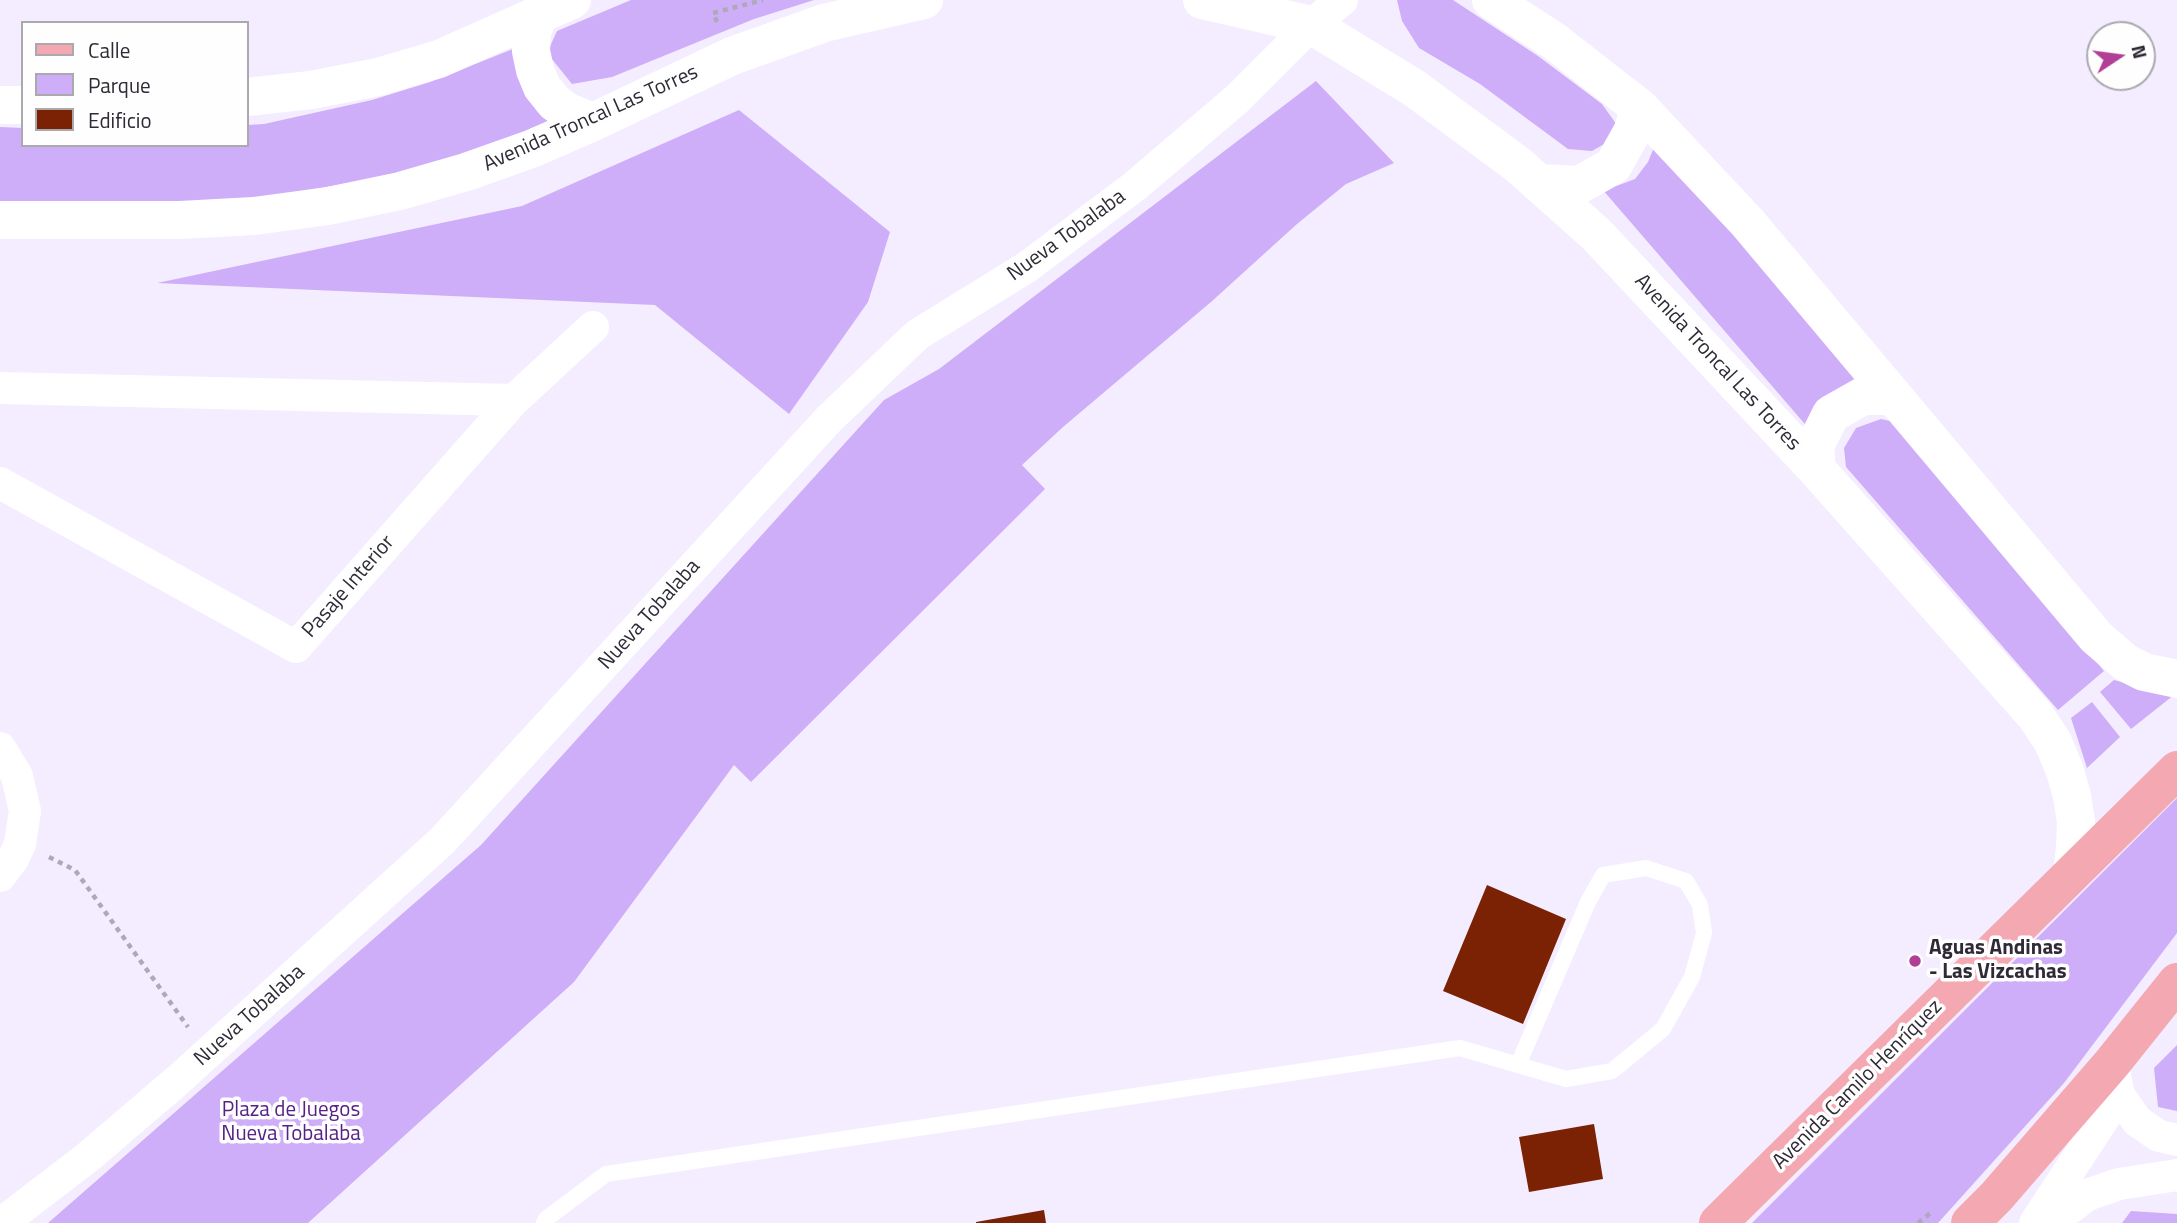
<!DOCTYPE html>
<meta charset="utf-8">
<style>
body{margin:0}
#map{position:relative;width:2177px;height:1223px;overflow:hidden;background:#f4edff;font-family:"Titillium Web",sans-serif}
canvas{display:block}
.legend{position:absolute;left:21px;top:21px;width:228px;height:126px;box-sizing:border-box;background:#fefefe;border:2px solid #aba9ae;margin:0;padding:9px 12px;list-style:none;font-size:21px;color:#2f2a35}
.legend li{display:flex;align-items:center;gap:14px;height:35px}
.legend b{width:35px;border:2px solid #aba9ae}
.north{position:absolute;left:2086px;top:21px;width:70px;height:70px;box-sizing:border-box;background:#fefefe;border:2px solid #aba9ae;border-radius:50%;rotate:77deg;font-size:19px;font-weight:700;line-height:28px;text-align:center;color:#2f2a35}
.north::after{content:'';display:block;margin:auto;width:24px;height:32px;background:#b23e96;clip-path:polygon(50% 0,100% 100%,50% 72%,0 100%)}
</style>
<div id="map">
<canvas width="2177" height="1223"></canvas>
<ul class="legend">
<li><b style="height:9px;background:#f4a9b2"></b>Calle</li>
<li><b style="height:19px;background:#ceaef9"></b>Parque</li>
<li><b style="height:19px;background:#7b2104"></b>Edificio</li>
</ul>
<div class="north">N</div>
</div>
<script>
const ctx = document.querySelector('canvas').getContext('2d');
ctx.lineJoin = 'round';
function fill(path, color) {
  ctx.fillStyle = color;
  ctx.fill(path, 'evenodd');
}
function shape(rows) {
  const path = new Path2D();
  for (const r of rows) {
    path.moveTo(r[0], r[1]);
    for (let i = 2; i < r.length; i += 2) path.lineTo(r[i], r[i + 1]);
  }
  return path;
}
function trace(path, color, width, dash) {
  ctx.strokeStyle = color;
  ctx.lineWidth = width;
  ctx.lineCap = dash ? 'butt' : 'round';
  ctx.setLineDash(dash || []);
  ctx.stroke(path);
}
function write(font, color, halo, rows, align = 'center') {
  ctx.font = font + ' "Titillium Web",sans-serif';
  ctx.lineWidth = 7;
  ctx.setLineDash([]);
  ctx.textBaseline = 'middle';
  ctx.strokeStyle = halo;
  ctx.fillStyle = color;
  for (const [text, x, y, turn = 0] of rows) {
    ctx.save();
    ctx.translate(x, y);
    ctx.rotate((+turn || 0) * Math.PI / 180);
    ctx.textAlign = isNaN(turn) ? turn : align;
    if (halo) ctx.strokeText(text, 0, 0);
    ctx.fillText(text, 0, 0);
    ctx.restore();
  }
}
fill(shape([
 [631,0,814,0,754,19,612,77,572,84,547,53,557,31],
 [1397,0,1453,0,1538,56,1602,104,1617,125,1606,143,1592,151,1568,149,1480,84,1419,48,1402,21],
 [518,47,557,121,453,165,222,205,0,206,0,127,23,128,23,145,247,145,247,125,264,124,372,100,430,82],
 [1316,81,1394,163,1346,184,1297,224,1211,302,1063,427,1022,465,1045,489,751,782,734,765,574,982,308,1223,48,1223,481,845,884,400,939,369],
 [739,110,890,232,868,302,789,414,655,305,157,283,522,206],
 [1657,140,1860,383,1810,430,1602,189,1619,185,1635,179,1648,162],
 [1881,419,1899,423,2104,671,2058,710,1846,467,1844,448,1856,428],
 [2114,680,2174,695,2131,729,2100,692],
 [2092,702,2120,737,2087,768,2071,718],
 [2177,798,2177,933,2064,1083,1938,1223,1752,1223],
 [2177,1045,2177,1111,2158,1107,2154,1068],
 [2131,1211,2177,1214,2177,1223,2122,1223]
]), '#ceaef9');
fill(shape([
 [1487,885,1566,919,1523,1024,1443,991],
 [1594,1124,1603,1179,1529,1192,1519,1137],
 [1044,1210,1046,1223,976,1223,976,1222]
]), '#7b2104');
trace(shape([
 [717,22,713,13,763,0],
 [49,857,75,870,188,1027],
 [1918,1223,1933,1211]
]), '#aea8b8', 4.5, [5, 5]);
trace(shape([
 [544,1223,546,1219,606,1174,1460,1048,1566,1079,1612,1071,1663,1029,1692,977,1704,933,1700,905,1686,881,1646,868,1603,875,1588,902,1518,1065]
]), '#fff', 16);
trace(shape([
 [0,388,514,400],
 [0,483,296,647,514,400,593,327],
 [0,748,17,776,25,811,20,844,13,859,0,876],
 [2115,1076,2119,1095,2137,1121,2159,1136,2177,1140],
 [2,1223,88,1157,178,1080,442,841,829,419,917,335,1027,267,1135,186,1237,99,1311,25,1342,0],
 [2035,1223,2119,1095],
 [2051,1223,2087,1195,2119,1184,2177,1175]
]), '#fff', 32);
trace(shape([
 [1202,0,1311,25,1414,88,1517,164,1596,234,1817,470,2035,715,2053,742,2065,771,2072,796,2076,822,2075,848,2072,874],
 [1491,0,1554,41,1640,108,1747,222,2096,637,2126,663,2144,672,2177,679],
 [539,14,532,32,531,51,535,70,542,87,554,102,566,111,593,122],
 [247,97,311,90,378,77,439,59,572,0],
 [0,105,23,105],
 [1540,183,1579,185,1613,166,1632,132,1640,108],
 [0,220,180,220,254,216,328,206,400,191,466,172,531,149,593,122,732,56,824,23,924,0],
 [1817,470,1815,446,1831,414,1863,396,1893,396]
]), '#fff', 38);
trace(shape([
 [1718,1223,2177,770],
 [1970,1223,1996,1197,2112,1063,2177,982]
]), '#f4a9b2', 38);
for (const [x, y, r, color] of [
 [1915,961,7,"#b23e96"]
]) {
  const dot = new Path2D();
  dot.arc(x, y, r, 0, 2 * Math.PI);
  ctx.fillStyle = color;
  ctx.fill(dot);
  trace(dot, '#fefefe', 2.5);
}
write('21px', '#2f2a35', '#fefefe', [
 ["Avenida Troncal Las Torres",591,119,-24],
 ["Nueva Tobalaba",1067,236,-36],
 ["Avenida Troncal Las Torres",1717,363,47],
 ["Pasaje Interior",349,587,-49],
 ["Nueva Tobalaba",650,615,-48],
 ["Nueva Tobalaba",250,1016,-42],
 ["Avenida Camilo Henríquez",1858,1085,-45]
]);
write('bold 21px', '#2f2a35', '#fefefe', [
 ["Aguas Andinas",1929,949],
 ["- Las Vizcachas",1929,973]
], 'left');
write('21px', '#562186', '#fefefe', [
 ["Plaza de Juegos",291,1111],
 ["Nueva Tobalaba",291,1135]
]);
</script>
